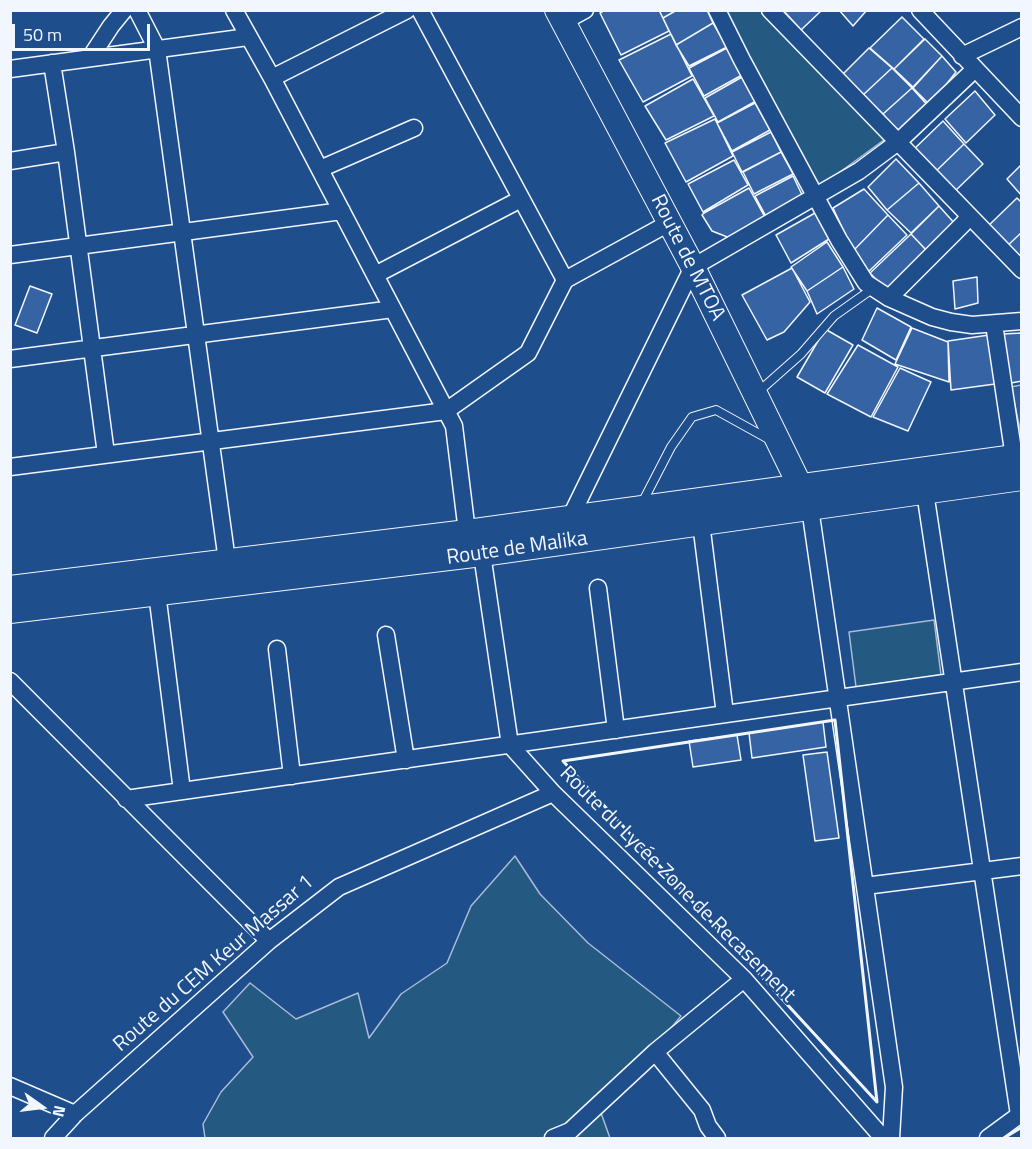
<!DOCTYPE html>
<meta charset="utf-8">
<style>
body{margin:0}
#map{position:relative;width:1032px;height:1149px;overflow:hidden;background:#1f4e8c;font-family:"Titillium Web",sans-serif}
canvas{display:block}
.frame{position:absolute;inset:0;border:12px solid #f2f6ff;pointer-events:none}
.north{position:absolute;left:12px;top:1077px;width:60px;height:60px;-webkit-text-stroke:4px #1f4e8c;paint-order:stroke;rotate:104deg;font-size:16px;font-weight:700;line-height:24px;text-align:center;color:#f2f6ff}
.north::after{content:'';display:block;margin:auto;width:21px;height:27px;background:#f2f6ff;clip-path:polygon(50% 0,100% 100%,50% 72%,0 100%)}
.scale{position:absolute;left:12px;top:24px;width:138px;height:27px;box-sizing:border-box;border:3px solid #f2f6ff;border-top:0;padding-left:8px;font-size:18px;line-height:21px;white-space:nowrap;color:#f2f6ff;-webkit-text-stroke:4px #1f4e8c;paint-order:stroke}
</style>
<div id="map">
<canvas width="1032" height="1149"></canvas>
<div class="frame"></div>
<div class="north">N</div>
<div class="scale">50 m</div>
</div>
<script>
const ctx = document.querySelector('canvas').getContext('2d');
ctx.lineJoin = 'round';
function fill(path, color) {
  ctx.fillStyle = color;
  ctx.fill(path, 'evenodd');
}
function shape(rows) {
  const path = new Path2D();
  for (const r of rows) {
    path.moveTo(r[0], r[1]);
    for (let i = 2; i < r.length; i += 2) path.lineTo(r[i], r[i + 1]);
  }
  return path;
}
function trace(path, color, width, dash) {
  ctx.strokeStyle = color;
  ctx.lineWidth = width;
  ctx.lineCap = dash ? 'butt' : 'round';
  ctx.setLineDash(dash || []);
  ctx.stroke(path);
}
function write(font, color, halo, rows, align = 'center') {
  ctx.font = font + ' "Titillium Web",sans-serif';
  ctx.lineWidth = 4.5;
  ctx.setLineDash([]);
  ctx.textBaseline = 'middle';
  ctx.strokeStyle = halo;
  ctx.fillStyle = color;
  for (const [text, x, y, turn = 0] of rows) {
    ctx.save();
    ctx.translate(x, y);
    ctx.rotate((+turn || 0) * Math.PI / 180);
    ctx.textAlign = isNaN(turn) ? turn : align;
    if (halo) ctx.strokeText(text, 0, 0);
    ctx.fillText(text, 0, 0);
    ctx.restore();
  }
}
const green = shape([
 [726,11,765,11,888,137,818,188,726,11],
 [934,620,941,675,856,687,849,632,934,620],
 [515,856,540,894,588,943,681,1016,601,1113,610,1138,205,1138,203,1124,221,1092,253,1057,223,1012,250,983,296,1019,358,993,369,1038,401,994,447,963,471,906,515,856]
]);
fill(green, '#245a82');
trace(green, '#a8bbd7', 1.5);
const parking = shape([
 [1021,385,1021,434,1011,387,1021,385]
]);
fill(parking, '#305b95');
trace(parking, '#a8bbd7', 1.5);
const building = shape([
 [605,10,659,10,669,31,621,55,600,13,605,10],
 [659,10,677,10,663,18,659,10],
 [677,10,707,10,713,23,676,45,663,18,677,10],
 [783,10,822,10,801,30,783,10],
 [839,10,867,10,853,26,839,10],
 [902,17,924,39,894,69,870,48,902,17],
 [713,23,727,47,689,66,676,45,713,23],
 [671,34,692,76,643,102,619,60,671,34],
 [925,39,942,56,913,87,894,69,925,39],
 [727,48,742,75,704,96,689,68,727,48],
 [869,48,892,68,863,95,843,74,869,48],
 [942,56,956,72,930,105,913,88,942,56],
 [892,68,912,88,883,114,863,95,892,68],
 [742,77,756,101,718,122,705,98,742,77],
 [693,79,714,116,666,140,645,106,693,79],
 [912,88,930,108,901,137,883,114,912,88],
 [975,91,995,115,966,143,945,119,975,91],
 [755,103,770,130,732,151,717,123,755,103],
 [715,119,733,156,686,182,665,143,715,119],
 [943,121,964,144,934,173,912,151,943,121],
 [771,132,781,152,742,172,732,152,771,132],
 [964,144,983,164,953,193,934,173,964,144],
 [781,152,793,174,754,194,743,172,781,152],
 [896,159,919,183,887,210,868,187,896,159],
 [734,160,748,185,703,212,688,184,734,160],
 [1022,164,1022,196,1007,179,1022,164],
 [793,176,805,201,768,220,755,196,793,176],
 [919,183,939,206,911,233,887,210,919,183],
 [749,188,767,221,735,240,712,231,702,215,704,213,749,188],
 [864,189,888,215,853,251,833,208,864,189],
 [1017,198,1022,203,1022,232,1005,248,986,228,1017,198],
 [939,206,957,226,929,253,911,234,939,206],
 [815,213,829,239,791,263,776,235,815,213],
 [888,215,907,235,867,273,853,251,888,215],
 [1022,232,1022,265,1005,248,1022,232],
 [911,234,927,251,886,290,870,273,911,234],
 [827,242,843,267,807,291,791,267,827,242],
 [843,267,854,289,817,314,807,291,843,267],
 [792,268,810,302,784,332,767,340,742,295,792,268],
 [977,277,978,303,955,309,953,281,977,277],
 [30,286,52,294,37,333,15,325,30,286],
 [877,308,911,327,896,360,862,340,877,308],
 [912,328,948,342,949,382,895,364,912,328],
 [825,329,853,345,825,393,797,377,825,329],
 [1022,333,1022,381,1011,383,1003,334,1022,333],
 [989,335,995,384,951,390,948,341,989,335],
 [858,345,898,367,871,417,827,394,858,345],
 [900,368,931,382,908,431,873,417,900,368],
 [823,722,826,747,752,758,749,733,823,722],
 [737,735,741,760,693,767,689,741,737,735],
 [827,752,839,838,815,841,803,755,827,752]
]);
fill(building, '#3563a3');
trace(building, '#f2f6ff', 1.5);
const lane = shape([
 [757,393,801,354,834,316,872,289],
 [641,505,671,447,692,417,716,410,772,441]
]);
const street = shape([
 [137,10,157,49,227,561],
 [234,10,272,78,454,426,467,532],
 [420,10,565,280],
 [717,10,742,60,839,240,866,283,889,298,932,317,951,322,972,325,1022,321],
 [770,10,1022,270],
 [920,10,1022,118],
 [563,22,585,10],
 [962,56,1022,27],
 [90,58,111,26,124,10],
 [52,63,66,152,106,454],
 [10,69,248,37],
 [272,78,407,10],
 [10,161,66,152],
 [320,169,414,128],
 [10,255,342,211],
 [375,275,521,199],
 [889,298,963,224,969,216],
 [994,324,1014,457],
 [10,359,393,309],
 [10,467,446,411,528,353,565,280,669,223],
 [925,492,1019,1115],
 [810,508,894,1087,891,1138],
 [570,518,693,267,859,171,898,142,975,69],
 [701,523,725,714],
 [482,554,510,745,553,793,744,979,883,1138],
 [598,588,616,730],
 [157,593,182,791],
 [386,635,406,760],
 [277,649,292,776],
 [10,681,269,941],
 [126,799,1022,672],
 [865,886,1022,866],
 [655,1052,702,1110,708,1126,717,1138],
 [10,1086,75,1114],
 [53,1138,75,1114,269,941,339,887,553,793],
 [553,1138,570,1131,655,1052,744,979],
 [988,1138,1022,1113]
]);
const secondary = shape([
 [557,10,693,267,807,500],
 [10,588,467,532,1022,456],
 [10,611,482,554,1022,478]
]);
trace(lane, '#f2f6ff', 10);
trace(street, '#f2f6ff', 19);
trace(secondary, '#f2f6ff', 26);
trace(lane, '#1f4e8c', 8);
trace(street, '#1f4e8c', 16);
trace(secondary, '#1f4e8c', 24);
trace(shape([
 [835,720,877,1102,563,761,835,720],
 [1004,1138,1022,1127]
]), '#f2f6ff', 3);
write('21px', '#f2f6ff', '#1f4e8c', [
 ["Route de MTOA",687,258,63],
 ["Route de Malika",517,549,-8],
 ["Route du Lycée Zone de Recasement",677,885,45],
 ["Route du CEM Keur Massar 1",214,964,-41]
]);
</script>
